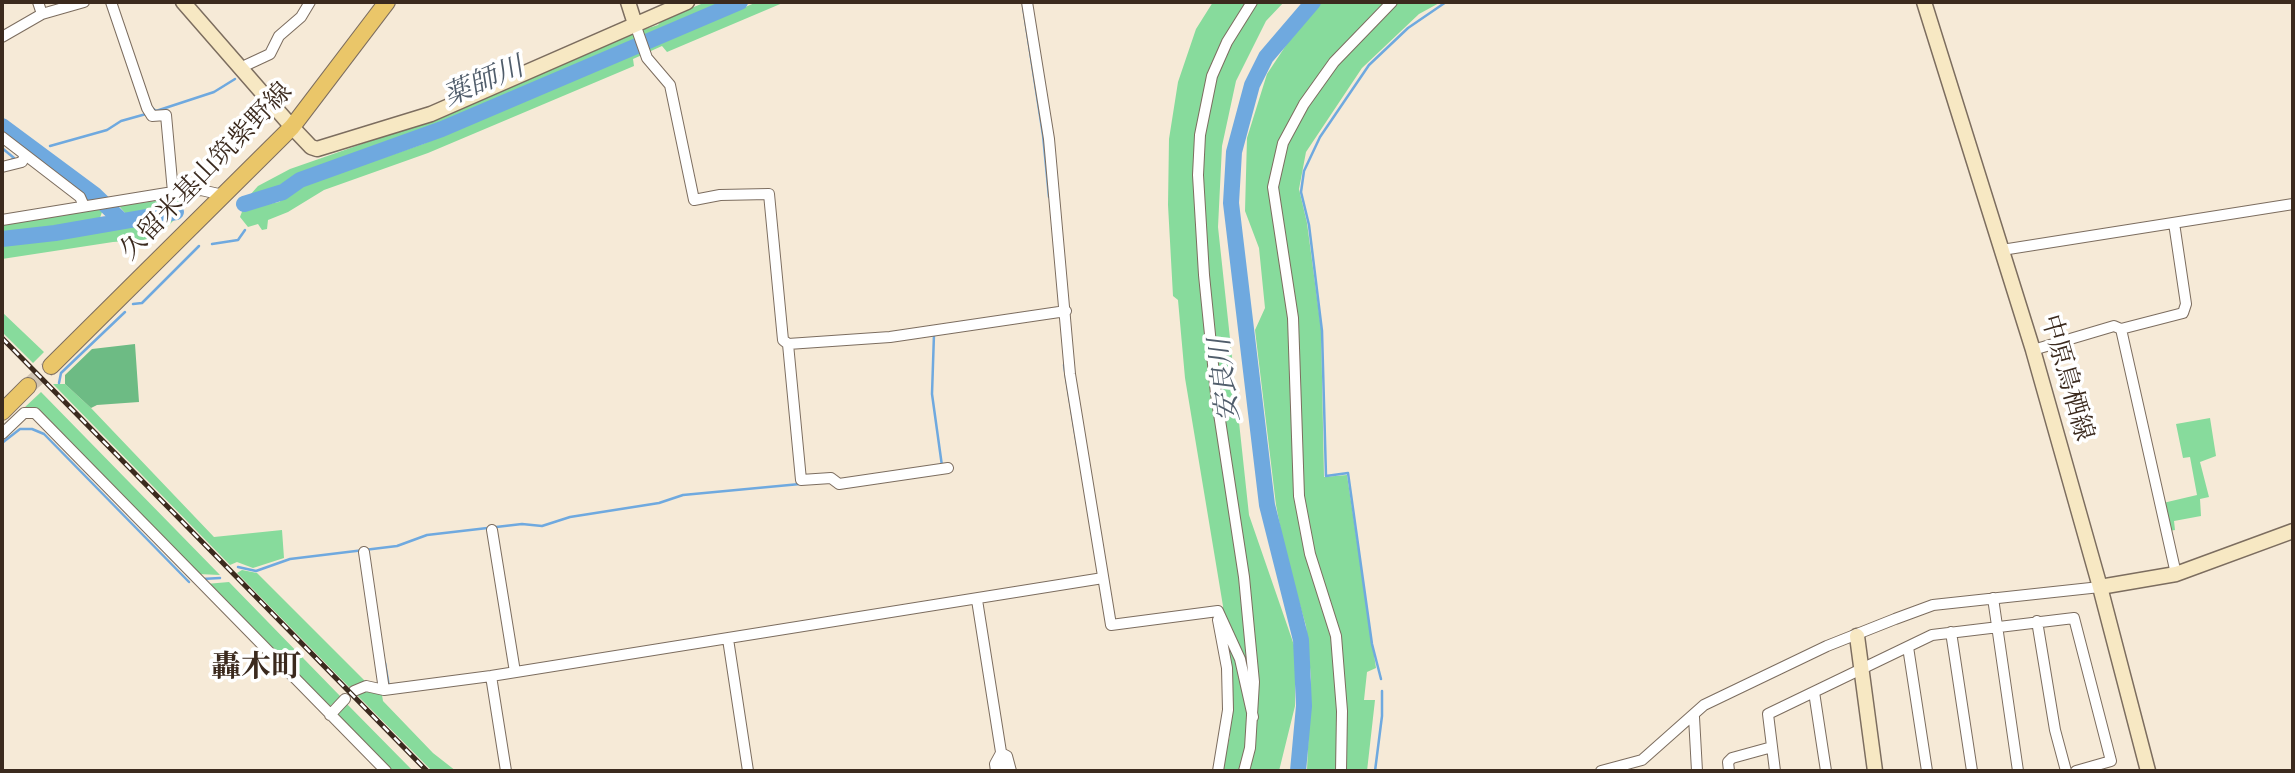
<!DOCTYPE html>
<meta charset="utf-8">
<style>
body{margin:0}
#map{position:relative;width:2295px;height:773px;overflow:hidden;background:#f6ead7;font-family:"IM FELL Great Primer",serif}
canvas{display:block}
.frame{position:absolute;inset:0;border:4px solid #3b2a1e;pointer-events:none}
</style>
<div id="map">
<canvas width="2295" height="773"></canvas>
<div class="frame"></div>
</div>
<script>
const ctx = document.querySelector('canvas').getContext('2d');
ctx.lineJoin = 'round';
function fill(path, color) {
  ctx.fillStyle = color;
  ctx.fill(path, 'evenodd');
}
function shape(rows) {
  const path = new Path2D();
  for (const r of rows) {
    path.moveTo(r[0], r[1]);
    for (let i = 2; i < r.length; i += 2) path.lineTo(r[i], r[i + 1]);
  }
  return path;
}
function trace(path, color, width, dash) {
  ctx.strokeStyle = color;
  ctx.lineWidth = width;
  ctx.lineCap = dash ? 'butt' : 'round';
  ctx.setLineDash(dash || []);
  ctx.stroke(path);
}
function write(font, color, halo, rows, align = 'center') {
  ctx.font = font + ' "IM FELL Great Primer","Noto Serif JP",serif';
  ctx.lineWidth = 7;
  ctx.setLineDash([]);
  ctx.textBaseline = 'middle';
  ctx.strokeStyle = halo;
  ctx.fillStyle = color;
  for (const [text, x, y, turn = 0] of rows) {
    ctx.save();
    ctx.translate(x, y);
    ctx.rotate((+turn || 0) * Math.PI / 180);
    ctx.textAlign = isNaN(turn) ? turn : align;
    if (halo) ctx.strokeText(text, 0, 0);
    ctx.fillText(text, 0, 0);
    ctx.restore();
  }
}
fill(shape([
 [706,2,726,2,424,130,302,172,266,193,250,195,258,186,290,169,428,121,629,34,658,25,662,20],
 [757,2,785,2,667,52,662,46,633,59,634,66,428,153,324,190,288,212,268,220,267,229,262,230,258,224,248,227,240,217,243,209,279,202,305,185,423,144],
 [1213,2,1284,2,1266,21,1236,81,1222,146,1218,227,1249,515,1295,648,1295,706,1279,771,1221,771,1230,736,1230,661,1221,637,1223,606,1185,378,1178,300,1173,296,1168,205,1169,139,1178,82,1196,29],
 [1320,2,1441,2,1419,14,1362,68,1306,152,1299,189,1307,223,1321,328,1324,477,1347,475,1376,668,1367,672,1364,700,1375,700,1367,771,1307,770,1311,678,1306,626,1286,557,1276,505,1255,330,1265,308,1259,248,1245,211,1247,138,1267,74,1310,9],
 [184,197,178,208,126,214,119,206],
 [103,209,100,218,48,231,2,233,2,224],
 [175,219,155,239,113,242,2,259,2,245,37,242],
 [2,312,44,352,33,363,2,332],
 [53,384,65,384,91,408,214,537,282,530,284,558,253,568,237,562,230,565],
 [41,392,220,575,198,574,24,408],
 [2210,418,2216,456,2200,462,2209,497,2200,499,2201,516,2174,521,2175,530,2169,531,2163,503,2197,495,2190,457,2183,458,2176,424],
 [242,570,257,573,366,682,349,687,237,573],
 [229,582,341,697,330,706,206,584],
 [365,689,382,695,383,701,433,753,456,771,432,771,356,694],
 [346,703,413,771,393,771,337,714]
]), '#87db9c');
fill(shape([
 [135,344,139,402,97,405,91,408,65,384,65,375,92,349]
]), '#6dbb84');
trace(shape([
 [1023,6,1043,135,1049,197],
 [151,107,156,111,214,92,235,79],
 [50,146,107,130,121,121,146,114],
 [2,148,14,158,11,160],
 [212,244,238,240,245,230],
 [133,304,142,303,199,246],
 [934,334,932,394,942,466],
 [1064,365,1077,445],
 [59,383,61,373,125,312],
 [2,443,20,429,32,429,44,434,189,582],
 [238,567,256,571,290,559,397,546,427,535,522,524,542,526,570,517,659,503,683,495,800,484],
 [202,579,220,578],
 [385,663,389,687],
 [1381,679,1372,644,1348,473,1326,476,1322,331,1309,225,1301,192,1304,171,1320,137,1369,65,1408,28,1446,2],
 [1375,771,1382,716,1382,691]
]), '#6fa9df', 2.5);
trace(shape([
 [2,126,95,195,121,220],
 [244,204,283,192,300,180,442,129,740,2],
 [2,239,55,233,176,212],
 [1298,771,1304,706,1301,640,1267,505,1231,203,1234,152,1252,85,1266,57,1313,2]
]), '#6fa9df', 16);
trace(shape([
 [28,386,51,366]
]), '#d1c4b2', 16, [16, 8]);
const street = shape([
 [38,2,42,14],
 [111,2,147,108,152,116,166,115,173,192],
 [1027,2,1049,139,1070,374,1111,625,1218,611,1240,659,1253,717],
 [635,24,647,58,670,85,694,200,720,195,769,194,783,340,788,344,890,337,1066,311],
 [2,37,42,14,84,2],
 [240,68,270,54,279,36,301,17,310,2],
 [2,137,80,197,84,206],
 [2,167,22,162,25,155],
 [2,220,173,192,201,190,223,195],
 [2002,250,2293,204],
 [2121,329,2183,313,2186,304,2174,223],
 [788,344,801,480,831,478,839,484,948,468],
 [2033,350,2114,326,2121,329,2176,574],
 [2,434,24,413,35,413,386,771],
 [492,530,515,672],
 [364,552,384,690],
 [1993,598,2018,771],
 [977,600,1004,771],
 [2037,621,2055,730,2066,771],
 [1951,632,1972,771],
 [728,639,748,771],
 [1908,647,1927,771],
 [491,676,506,771],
 [354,691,366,686,384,690,491,676,1103,578],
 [1814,692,1826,771],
 [330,715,345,699],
 [1694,717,1697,771],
 [996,771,995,764,1001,753,1007,756,1011,771],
 [1218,771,1228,710,1227,668,1218,620],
 [1244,771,1250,748,1254,682,1244,577,1216,394,1204,275,1198,175,1200,135,1212,76,1227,42,1252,2],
 [1341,771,1342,711,1336,636,1310,554,1299,496,1293,318,1273,187,1283,143,1304,104,1334,62,1392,2],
 [1601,771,1642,760,1704,705,1827,646,1895,619,1933,605,2100,587],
 [1729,771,1728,762,1732,758,1772,747],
 [1775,771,1768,714,1932,635,2074,618,2111,761,2076,771]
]);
const secondary = shape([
 [183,2,292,127,311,147,317,149,431,114,687,2],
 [628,2,635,24],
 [1924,2,2033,350,2100,587,2148,771],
 [2100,587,2176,574,2293,531],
 [1857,636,1875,771]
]);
const primary = shape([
 [51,366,292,127,387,2],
 [2,412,28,386]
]);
trace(street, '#7c6d5f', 12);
trace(secondary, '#7c6d5f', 17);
trace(primary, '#7c6d5f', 18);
trace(street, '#fff', 10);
trace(secondary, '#f7e8c3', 14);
trace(primary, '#eac669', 16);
const rail = shape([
 [2,338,427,771]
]);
trace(rail, '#3b2a1e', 5);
trace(rail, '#fff', 2.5, [8]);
write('26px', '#3b2a1e', '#fff', [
 ["久留米基山筑紫野線",207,172,-46],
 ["中原鳥栖線",2066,378,74]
]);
write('italic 28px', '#505d6b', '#fff', [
 ["薬師川",484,83,-23],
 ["安良川",1226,380,-97]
]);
write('bold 30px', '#3b2a1e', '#fff', [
 ["轟木町",256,669]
]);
</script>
